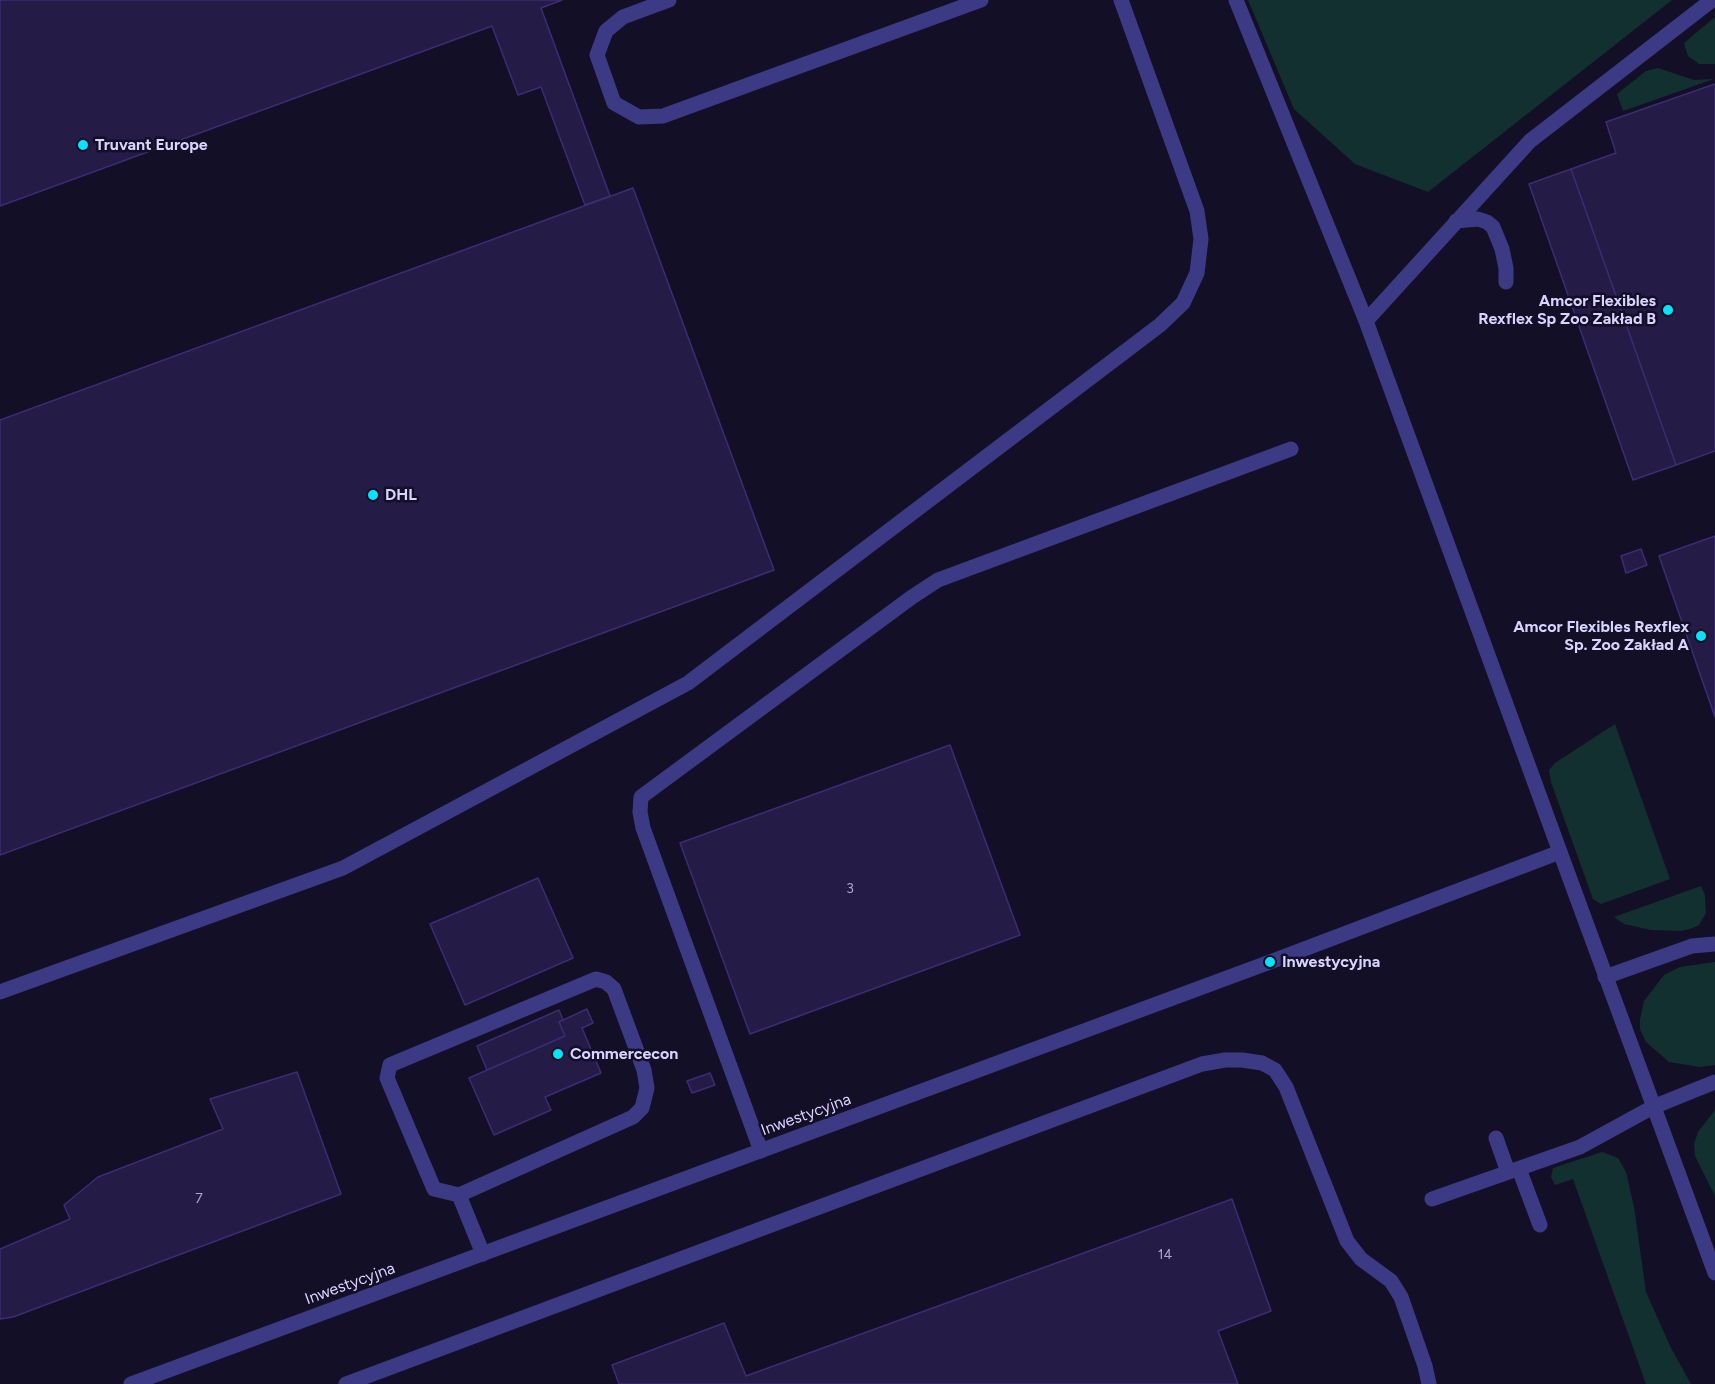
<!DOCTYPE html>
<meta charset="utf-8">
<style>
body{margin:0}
canvas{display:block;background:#130f26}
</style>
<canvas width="1715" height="1384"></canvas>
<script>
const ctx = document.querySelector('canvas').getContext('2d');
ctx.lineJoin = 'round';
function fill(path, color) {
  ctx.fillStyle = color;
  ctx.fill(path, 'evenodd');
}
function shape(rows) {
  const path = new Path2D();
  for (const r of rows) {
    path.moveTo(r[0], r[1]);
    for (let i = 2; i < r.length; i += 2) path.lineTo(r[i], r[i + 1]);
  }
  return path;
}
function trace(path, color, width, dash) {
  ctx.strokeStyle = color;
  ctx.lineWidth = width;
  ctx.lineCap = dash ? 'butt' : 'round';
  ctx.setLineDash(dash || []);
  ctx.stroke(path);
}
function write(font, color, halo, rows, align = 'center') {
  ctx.font = font + ' Figtree,sans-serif';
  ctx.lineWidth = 5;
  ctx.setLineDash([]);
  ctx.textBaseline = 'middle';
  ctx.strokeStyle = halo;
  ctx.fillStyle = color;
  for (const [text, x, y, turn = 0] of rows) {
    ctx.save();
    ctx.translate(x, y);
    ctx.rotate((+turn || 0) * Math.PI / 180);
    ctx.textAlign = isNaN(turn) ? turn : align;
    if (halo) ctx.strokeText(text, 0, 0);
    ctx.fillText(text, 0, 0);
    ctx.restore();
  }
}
fill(shape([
 [1248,0,1672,0,1428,192,1355,164,1294,109],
 [1715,17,1715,64,1699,64,1688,56,1684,43],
 [1658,68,1694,80,1714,79,1623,111,1617,94,1646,71],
 [1615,724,1670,879,1601,904,1593,899,1551,782,1549,770,1555,763],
 [1701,886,1705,895,1706,913,1699,925,1693,928,1681,931,1651,930,1624,924,1614,917],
 [1715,962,1715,1065,1700,1067,1669,1062,1646,1042,1640,1029,1640,1020,1644,1001,1664,975,1680,967],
 [1715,1110,1715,1196,1695,1156,1694,1144,1698,1132],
 [1602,1152,1618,1158,1626,1172,1634,1207,1646,1292,1670,1346,1691,1384,1646,1384,1573,1179,1555,1185,1551,1177,1553,1168]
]), '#12302f');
const building = shape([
 [0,0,562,0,541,8,610,196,585,205,541,87,518,95,492,26,0,206,0,0],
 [1715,84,1715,451,1676,465,1571,169,1616,153,1606,122,1715,84],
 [1571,169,1676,465,1633,480,1529,184,1571,169],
 [633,188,774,570,0,855,0,420,633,188],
 [1715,536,1715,717,1659,556,1715,536],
 [1641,549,1647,565,1626,573,1621,556,1641,549],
 [950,745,1020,935,750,1034,680,843,950,745],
 [538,878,573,958,465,1005,430,924,538,878],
 [587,1009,593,1023,582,1028,601,1073,545,1097,551,1110,494,1135,469,1078,565,1036,559,1022,587,1009],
 [559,1010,563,1020,559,1022,565,1036,487,1070,477,1046,559,1010],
 [297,1072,341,1194,13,1317,0,1319,0,1249,70,1219,64,1205,98,1177,223,1129,210,1099,297,1072],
 [710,1073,715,1085,692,1093,687,1081,710,1073],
 [1232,1199,1271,1311,1218,1331,1238,1384,619,1384,612,1365,724,1323,746,1376,1232,1199]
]);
fill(building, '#241b47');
trace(building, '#3b2d73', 1.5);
trace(shape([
 [669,0,623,17,606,31,597,55,614,103,639,117,663,116,981,0],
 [1236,0,1366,321,1560,852],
 [1456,221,1478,219,1487,222,1493,227,1502,249,1506,268,1506,282],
 [1366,321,1530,141,1712,0],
 [1605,977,1692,946,1715,944],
 [0,992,343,868,688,683,1160,325,1183,303,1197,273,1201,239,1197,211,1121,0],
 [1496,1138,1508,1172],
 [761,1151,643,828,640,812,641,797,912,597,938,580,1291,449],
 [1519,1169,1540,1225],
 [459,1195,633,1117,642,1108,647,1088,644,1070,614,989,606,982,596,979,390,1065,387,1078,434,1189,459,1195,483,1254],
 [1432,1199,1580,1147,1653,1107,1715,1082],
 [346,1384,1202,1064,1225,1060,1242,1060,1262,1063,1275,1070,1286,1087,1347,1241,1361,1259,1391,1281,1401,1297,1425,1366,1429,1384]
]), '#3d3a85', 15);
trace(shape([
 [131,1384,1270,962,1560,852,1715,1273]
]), '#3d3a85', 15);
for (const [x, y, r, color] of [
 [83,145,6,"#00e5ff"],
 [1668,310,6,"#00e5ff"],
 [373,495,6,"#00e5ff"],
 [1701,636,6,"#00e5ff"],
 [1270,962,6,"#00e5ff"],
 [558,1054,6,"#00e5ff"]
]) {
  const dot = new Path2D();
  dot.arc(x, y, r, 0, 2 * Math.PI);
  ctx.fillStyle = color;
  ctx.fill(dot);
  trace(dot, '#130f26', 2);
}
write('14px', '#aca6d1', null, [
 ["3",850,889],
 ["7",199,1199],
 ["14",1165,1255]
]);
write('bold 16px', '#d9d4ff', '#130f26', [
 ["Truvant Europe",95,145],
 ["Amcor Flexibles",1656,301,"right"],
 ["Rexflex Sp Zoo Zakład B",1656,319,"right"],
 ["DHL",385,495],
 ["Amcor Flexibles Rexflex",1689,627,"right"],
 ["Sp. Zoo Zakład A",1689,645,"right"],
 ["Inwestycyjna",1282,962],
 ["Commercecon",570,1054]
], 'left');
write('16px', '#d9d4ff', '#130f26', [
 ["Inwestycyjna",806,1115,-20],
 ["Inwestycyjna",350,1284,-20]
]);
</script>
